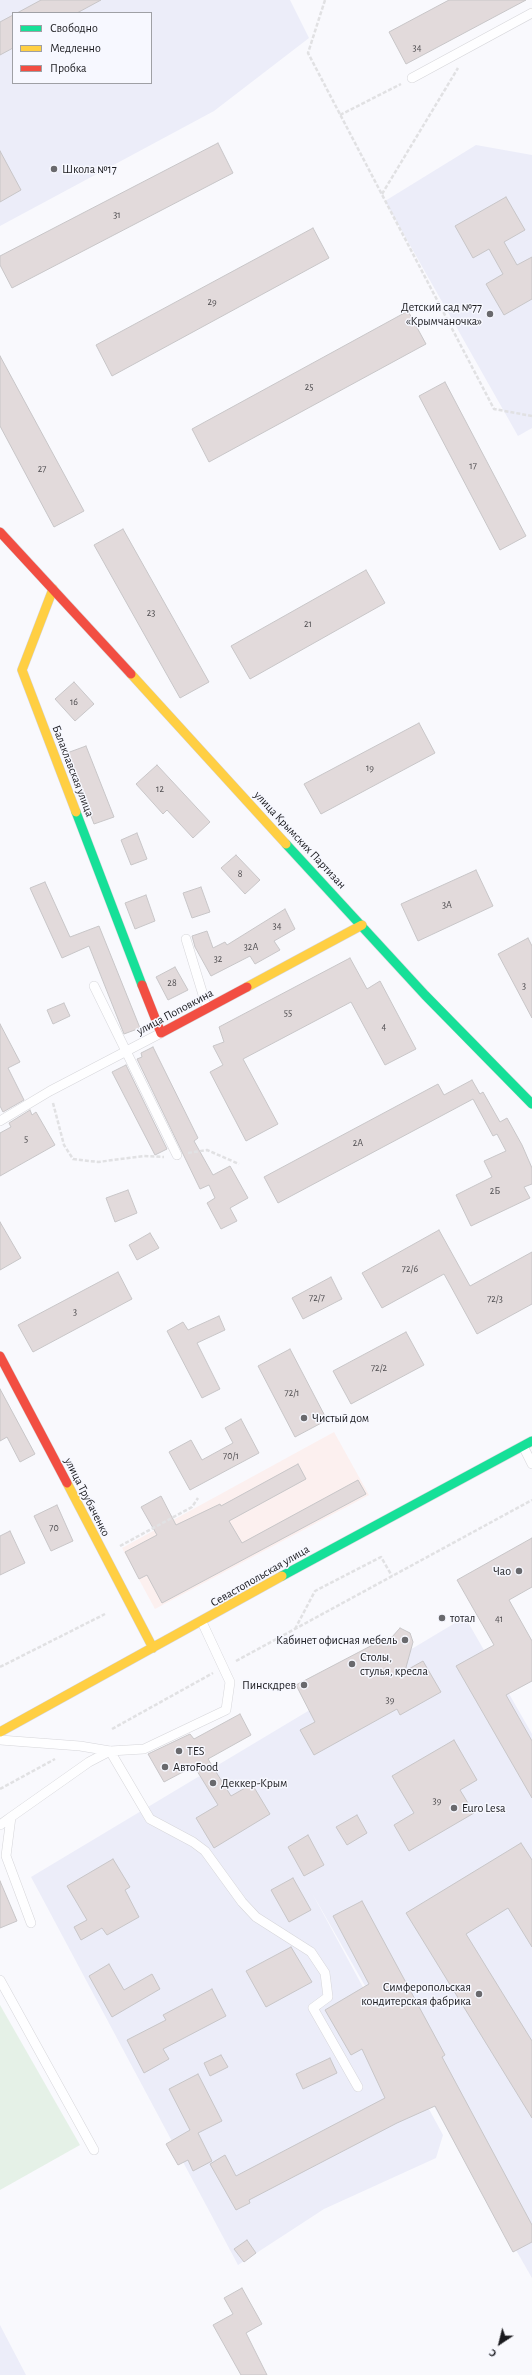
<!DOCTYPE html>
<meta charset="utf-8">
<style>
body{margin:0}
#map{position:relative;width:532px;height:2375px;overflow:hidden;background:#f9f9fd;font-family:"Alegreya Sans",sans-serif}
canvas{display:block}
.legend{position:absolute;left:12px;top:12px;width:140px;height:72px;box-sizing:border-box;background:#f7f8ff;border:1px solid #9fa0a5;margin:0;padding:5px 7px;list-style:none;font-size:12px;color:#1b1b1f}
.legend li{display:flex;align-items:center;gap:8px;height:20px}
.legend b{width:20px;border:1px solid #9fa0a5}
.north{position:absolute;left:480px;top:2323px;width:40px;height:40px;-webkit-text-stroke:3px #f7f8ff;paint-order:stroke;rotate:215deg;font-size:11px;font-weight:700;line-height:16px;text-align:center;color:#1b1b1f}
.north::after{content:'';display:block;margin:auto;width:14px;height:18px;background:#1b1b1f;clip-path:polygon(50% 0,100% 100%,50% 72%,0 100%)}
</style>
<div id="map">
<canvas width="532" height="2375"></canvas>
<ul class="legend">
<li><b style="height:5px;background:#16e098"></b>Свободно</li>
<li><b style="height:5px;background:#ffcf43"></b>Медленно</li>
<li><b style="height:5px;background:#f24e42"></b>Пробка</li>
</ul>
<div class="north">С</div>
</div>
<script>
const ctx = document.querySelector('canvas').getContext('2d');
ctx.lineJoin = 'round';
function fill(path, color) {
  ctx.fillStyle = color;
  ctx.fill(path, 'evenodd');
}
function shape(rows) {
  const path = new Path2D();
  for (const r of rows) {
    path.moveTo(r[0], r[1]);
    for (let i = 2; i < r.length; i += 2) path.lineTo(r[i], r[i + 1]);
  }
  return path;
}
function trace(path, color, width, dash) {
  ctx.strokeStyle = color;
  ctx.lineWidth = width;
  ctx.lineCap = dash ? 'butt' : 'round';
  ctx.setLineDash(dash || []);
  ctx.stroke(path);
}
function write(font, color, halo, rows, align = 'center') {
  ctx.font = font + ' "Alegreya Sans",sans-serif';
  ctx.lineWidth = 3;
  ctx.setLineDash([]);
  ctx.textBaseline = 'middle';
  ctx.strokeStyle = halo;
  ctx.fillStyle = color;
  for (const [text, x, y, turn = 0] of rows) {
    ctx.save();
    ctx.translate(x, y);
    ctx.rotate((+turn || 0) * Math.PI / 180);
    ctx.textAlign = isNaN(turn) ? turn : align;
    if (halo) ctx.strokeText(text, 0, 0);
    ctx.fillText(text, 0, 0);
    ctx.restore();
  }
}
fill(shape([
 [334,1432,369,1495,155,1609,122,1548]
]), '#fcf0ef');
fill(shape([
 [0,0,290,0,309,38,214,111,0,226],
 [13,13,151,13,151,83,13,83],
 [476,145,532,155,532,428,518,436,385,201],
 [465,1617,532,1734,532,2278,312,1893,443,2135,436,2158,324,2209,238,2265,31,1877],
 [0,2325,26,2375,0,2375]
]), '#ecedf9');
fill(shape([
 [0,2005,80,2145,0,2190]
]), '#e5f1e7');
const building = shape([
 [41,0,101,0,77,13,17,13,41,0],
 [449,0,526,0,406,64,389,32,449,0],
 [13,15,13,48,0,55,0,22,13,15],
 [218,143,233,173,12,288,0,265,0,256,218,143],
 [0,151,21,190,0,202,0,151],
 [506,197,525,230,504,242,517,265,532,257,532,299,504,315,486,284,503,274,489,249,473,258,455,226,506,197],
 [313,228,329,258,112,376,96,345,313,228],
 [408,311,426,344,209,462,192,429,408,311],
 [0,356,84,511,54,527,0,426,0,356],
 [445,382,526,536,500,550,419,396,445,382],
 [123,529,209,682,180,698,94,545,123,529],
 [366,570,385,603,250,679,231,646,366,570],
 [74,682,94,704,75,721,55,699,74,682],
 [419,723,435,753,321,814,304,784,419,723],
 [86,746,114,817,94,824,67,753,86,746],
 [157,765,210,822,193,838,167,810,163,814,136,784,157,765],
 [137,833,147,859,131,865,121,840,137,833],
 [236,855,260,880,245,894,221,868,236,855],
 [476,870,493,906,418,941,401,904,476,870],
 [45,882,70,937,99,926,140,1028,124,1034,89,946,62,958,30,888,45,882],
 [201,887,210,912,192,918,183,893,201,887],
 [146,895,155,921,135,929,125,903,146,895],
 [285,909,295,929,274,941,280,950,255,964,250,956,211,976,195,947,192,936,207,931,213,948,225,942,227,945,285,909],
 [528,938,532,946,532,1018,498,954,528,938],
 [350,958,367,989,380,981,416,1049,385,1065,351,1002,243,1059,278,1124,246,1141,210,1072,223,1065,213,1046,224,1042,219,1027,350,958],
 [175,967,188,990,168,1000,156,977,175,967],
 [64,1003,70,1016,53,1024,47,1010,64,1003],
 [0,1024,20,1062,8,1068,24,1100,3,1112,0,1106,0,1024],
 [153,1047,198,1138,194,1141,213,1175,230,1166,248,1198,230,1208,237,1221,221,1229,207,1203,215,1198,209,1185,200,1189,137,1059,142,1057,141,1053,153,1047],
 [126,1065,167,1149,155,1155,112,1072,126,1065],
 [472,1080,480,1094,483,1092,500,1122,507,1118,522,1145,532,1168,532,1184,524,1187,530,1198,471,1226,456,1195,492,1177,484,1161,506,1151,497,1134,493,1136,473,1099,278,1203,264,1177,438,1084,444,1095,472,1080],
 [30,1110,32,1115,36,1112,55,1145,0,1176,0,1133,11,1127,9,1123,30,1110],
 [128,1190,137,1213,115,1222,106,1198,128,1190],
 [0,1222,21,1258,0,1270,0,1222],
 [439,1230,470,1286,532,1252,532,1304,477,1334,444,1274,382,1308,362,1273,439,1230],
 [150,1233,159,1248,137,1260,129,1245,150,1233],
 [118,1272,132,1299,33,1352,18,1325,118,1272],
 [331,1277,342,1299,303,1319,292,1298,331,1277],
 [219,1316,225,1330,197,1343,220,1389,202,1398,167,1331,183,1322,188,1330,219,1316],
 [406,1332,424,1365,351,1404,333,1371,406,1332],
 [290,1349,327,1420,295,1437,258,1366,290,1349],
 [0,1389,35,1454,20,1462,7,1437,0,1441,0,1389],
 [241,1419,259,1453,190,1490,169,1452,191,1440,202,1460,233,1443,225,1428,241,1419],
 [298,1464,306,1479,229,1521,242,1543,358,1480,366,1494,162,1603,147,1575,139,1579,125,1552,157,1535,141,1507,161,1496,176,1525,220,1504,221,1506,298,1464],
 [57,1505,73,1541,51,1551,34,1516,57,1505],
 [10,1531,25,1563,0,1575,0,1536,10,1531],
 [532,1538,532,1587,509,1600,532,1641,532,1681,506,1695,532,1741,532,1798,456,1666,494,1645,457,1580,532,1538],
 [400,1628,410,1633,413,1642,405,1671,423,1661,441,1692,400,1715,397,1709,314,1755,300,1730,315,1722,296,1685,384,1639,392,1637,400,1628],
 [240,1714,251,1735,208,1759,231,1796,252,1784,270,1814,214,1848,196,1818,218,1805,194,1766,164,1782,148,1754,190,1734,194,1739,240,1714],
 [454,1740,477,1780,460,1790,474,1813,409,1851,394,1825,414,1813,392,1776,454,1740],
 [357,1815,367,1833,347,1845,336,1827,357,1815],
 [308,1835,324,1865,304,1876,288,1847,308,1835],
 [521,1843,532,1860,532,1947,508,1908,466,1934,532,2041,532,2118,406,1913,521,1843],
 [113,1859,130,1887,125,1890,139,1917,107,1935,102,1928,81,1940,74,1927,87,1920,67,1886,113,1859],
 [293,1878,311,1910,289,1922,271,1890,293,1878],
 [0,1881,17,1921,0,1928,0,1881],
 [362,1901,445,2055,442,2057,532,2225,532,2242,513,2252,435,2106,397,2123,249,2200,250,2203,236,2210,210,2164,225,2155,236,2176,385,2098,362,2049,351,2055,325,2010,369,1984,333,1916,362,1901],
 [291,1947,312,1982,266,2007,246,1971,291,1947],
 [109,1964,124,1990,152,1974,160,1989,112,2017,89,1976,109,1964],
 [212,1989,226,2016,163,2049,169,2059,144,2073,127,2040,166,2020,163,2015,212,1989],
 [221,2055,228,2067,210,2076,204,2063,221,2055],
 [330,2058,337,2073,303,2089,296,2074,330,2058],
 [198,2074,222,2121,198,2133,212,2161,193,2171,188,2160,178,2165,166,2144,190,2130,169,2089,198,2074],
 [247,2240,256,2253,244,2262,234,2249,247,2240],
 [242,2288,262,2324,246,2333,267,2375,241,2375,213,2325,233,2314,224,2298,242,2288]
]);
fill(building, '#e2dadb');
trace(building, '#c8c6c8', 1);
const lane = shape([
 [412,78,532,13],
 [186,939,207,1008],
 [94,986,177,1155],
 [0,1121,50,1091,161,1033],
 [523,1446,532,1464],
 [0,1740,80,1746,110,1751,144,1749,226,1710,230,1682,202,1622],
 [0,1825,11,1817],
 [31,1923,6,1856,11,1817,89,1762,110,1751,150,1819,193,1842,205,1851,242,1902,256,1917,311,1952,325,1973,328,1997,313,2008,358,2087],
 [0,1980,94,2150]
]);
const fast = shape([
 [76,812,142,985],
 [286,844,425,995,532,1104],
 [282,1576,532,1441]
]);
const slow = shape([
 [53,589,22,670,76,812],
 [131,674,286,844],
 [247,987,362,925],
 [67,1483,153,1648],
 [0,1732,282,1576]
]);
const jam = shape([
 [0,532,131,674],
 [142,985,161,1033,247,987],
 [0,1356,67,1483]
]);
trace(lane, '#d6d6da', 10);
trace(fast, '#d6d6da', 10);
trace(slow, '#d6d6da', 10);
trace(jam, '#d6d6da', 10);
trace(shape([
 [325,0,308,53,494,409,532,416],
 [340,115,401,84],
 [382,194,458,68],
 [53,1103,64,1145,73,1159,98,1162,144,1156,164,1157],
 [188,1153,207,1150,239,1164],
 [120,1546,192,1507,198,1498],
 [295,1629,315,1591,381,1557,392,1576],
 [236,1661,532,1500],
 [0,1667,105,1614],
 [112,1729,213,1673],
 [0,1789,55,1759]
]), '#e1e1e3', 2.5, [4, 2]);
trace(lane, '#fefeff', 9);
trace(fast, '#16e098', 9);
trace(slow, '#ffcf43', 9);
trace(jam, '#f24e42', 9);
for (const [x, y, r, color] of [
 [54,169,4,"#69696d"],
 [490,314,4,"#69696d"],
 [304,1418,4,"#69696d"],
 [519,1571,4,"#69696d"],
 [442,1618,4,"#69696d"],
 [405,1640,4,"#69696d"],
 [352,1664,4,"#69696d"],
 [304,1685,4,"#69696d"],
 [179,1751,4,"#69696d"],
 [165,1767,4,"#69696d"],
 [213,1783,4,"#69696d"],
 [454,1808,4,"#69696d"],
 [479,1994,4,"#69696d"]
]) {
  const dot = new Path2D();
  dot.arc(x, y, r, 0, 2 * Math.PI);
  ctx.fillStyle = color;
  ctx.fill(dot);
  trace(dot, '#f7f8ff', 1.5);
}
write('10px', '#4d4b4e', null, [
 ["34",417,48],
 ["31",117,215],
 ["29",212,302],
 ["25",309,387],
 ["17",473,466],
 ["27",42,469],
 ["23",151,613],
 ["21",308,624],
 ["16",74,702],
 ["19",370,768],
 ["12",160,789],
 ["8",240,874],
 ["3А",447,905],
 ["34",277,926],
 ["32А",251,947],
 ["32",218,959],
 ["28",172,983],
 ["3",524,986],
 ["55",288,1013],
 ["4",384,1027],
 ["5",26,1139],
 ["2А",358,1143],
 ["2Б",495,1191],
 ["72/6",410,1269],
 ["72/7",317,1298],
 ["72/3",495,1299],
 ["3",75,1312],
 ["72/2",379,1368],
 ["72/1",292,1393],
 ["70/1",231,1456],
 ["70",54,1528],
 ["41",499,1619],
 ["39",390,1700],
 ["39",437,1801]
]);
write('12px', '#1b1b1f', '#f7f8ff', [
 ["Школа №17",62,169],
 ["Детский сад №77",482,307,"right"],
 ["«Крымчаночка»",482,321,"right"],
 ["Чистый дом",312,1418],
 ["Чао",511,1571,"right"],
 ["тотал",450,1618],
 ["Кабинет офисная мебель",397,1640,"right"],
 ["Столы,",360,1657],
 ["стулья, кресла",360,1671],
 ["Пинскдрев",296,1685,"right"],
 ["TES",187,1751],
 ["АвтоFood",173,1767],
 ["Деккер-Крым",221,1783],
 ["Euro Lesa",462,1808],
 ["Симферопольская",471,1987,"right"],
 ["кондитерская фабрика",471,2001,"right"]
], 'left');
write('12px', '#1b1b1f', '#f7f8ff', [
 ["Балаклавская улица",73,771,69],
 ["улица Крымских Партизан",300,840,47],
 ["улица Поповкина",175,1012,-28],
 ["улица Трубаченко",87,1497,63],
 ["Севастопольская улица",260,1576,-30]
]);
</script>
